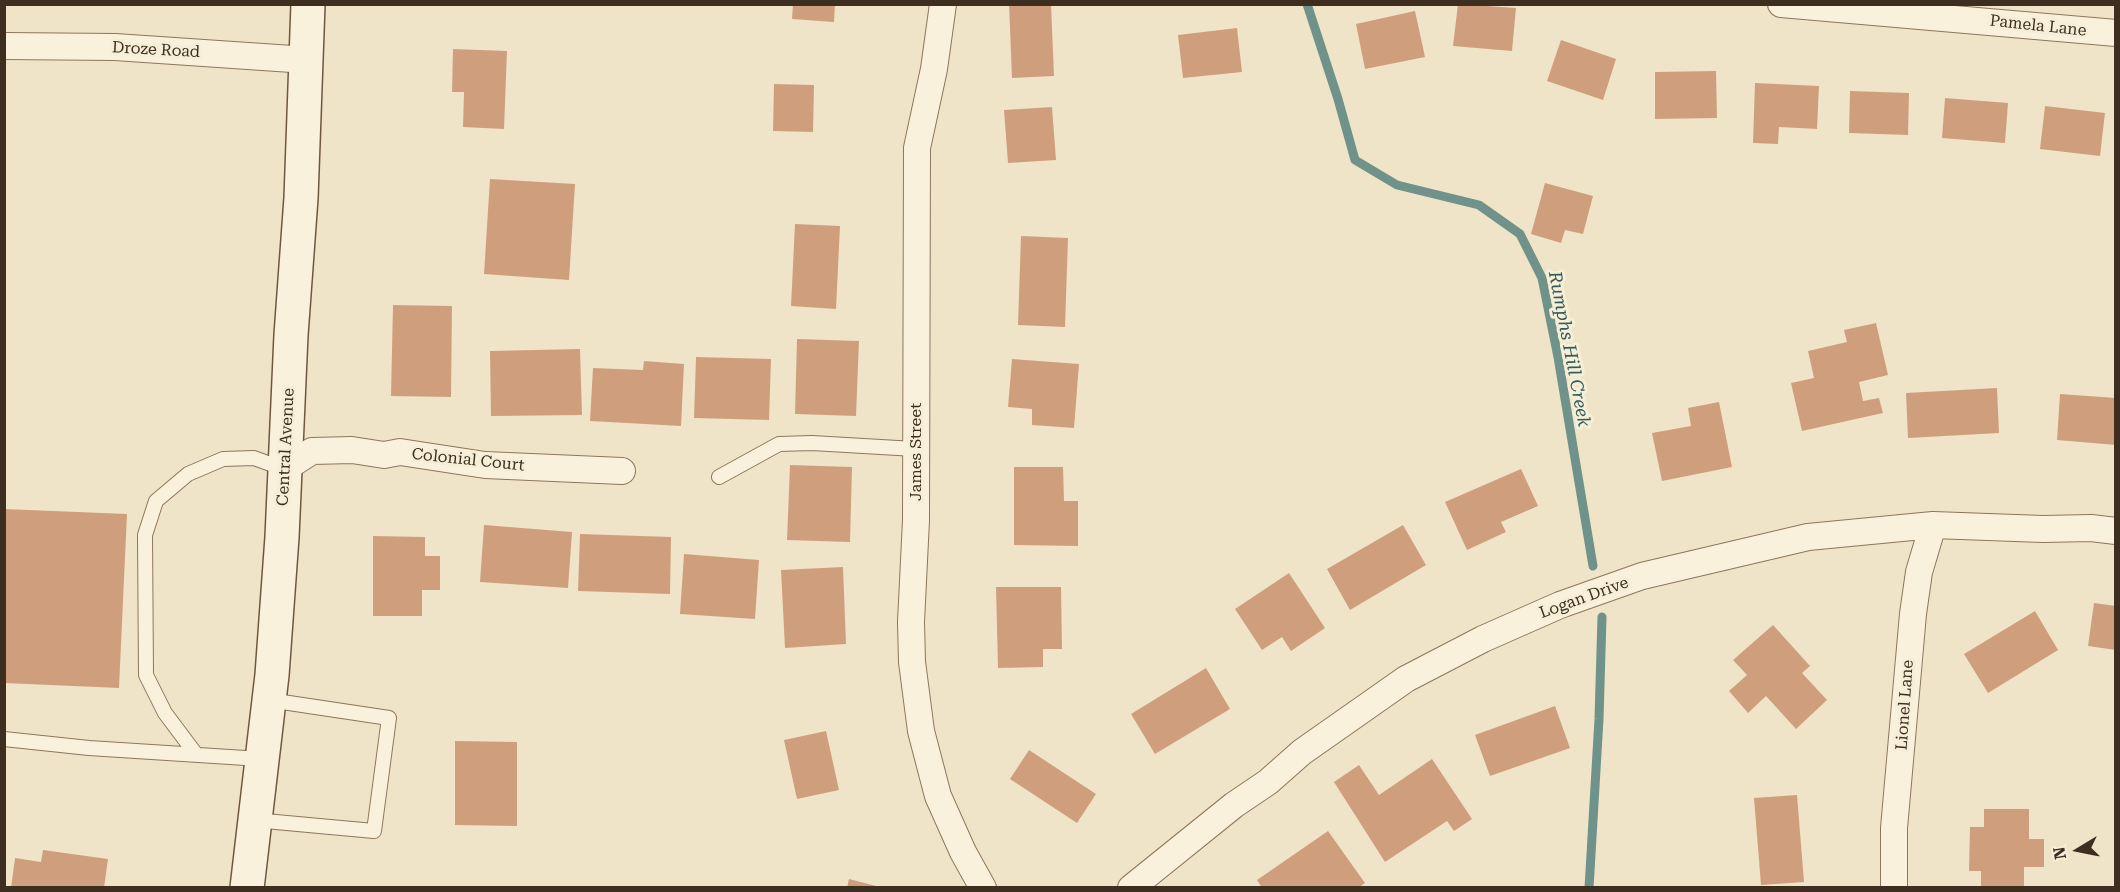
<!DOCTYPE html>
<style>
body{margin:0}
#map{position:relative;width:2120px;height:892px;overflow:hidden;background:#f0e4c8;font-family:"Roboto Serif",serif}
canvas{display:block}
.frame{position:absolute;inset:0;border:6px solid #3d2e20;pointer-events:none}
.north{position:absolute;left:2048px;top:820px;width:60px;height:60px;-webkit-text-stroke:4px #f7eed8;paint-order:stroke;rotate:260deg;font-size:16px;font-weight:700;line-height:24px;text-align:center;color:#3d2e20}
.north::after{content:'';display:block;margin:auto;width:21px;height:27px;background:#3d2e20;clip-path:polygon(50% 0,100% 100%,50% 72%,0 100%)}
</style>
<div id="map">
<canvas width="2120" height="892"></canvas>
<div class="frame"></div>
<div class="north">N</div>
</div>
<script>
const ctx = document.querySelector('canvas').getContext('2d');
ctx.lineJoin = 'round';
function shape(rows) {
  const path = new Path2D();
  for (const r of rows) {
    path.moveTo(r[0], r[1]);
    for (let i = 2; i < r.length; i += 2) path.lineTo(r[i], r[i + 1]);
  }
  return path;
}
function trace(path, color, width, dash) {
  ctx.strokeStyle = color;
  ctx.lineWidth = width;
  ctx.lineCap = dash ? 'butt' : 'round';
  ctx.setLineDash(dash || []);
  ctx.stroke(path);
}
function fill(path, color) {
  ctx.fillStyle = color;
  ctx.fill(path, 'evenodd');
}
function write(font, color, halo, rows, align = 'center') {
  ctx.font = font + ' "Roboto Serif",serif';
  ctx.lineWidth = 6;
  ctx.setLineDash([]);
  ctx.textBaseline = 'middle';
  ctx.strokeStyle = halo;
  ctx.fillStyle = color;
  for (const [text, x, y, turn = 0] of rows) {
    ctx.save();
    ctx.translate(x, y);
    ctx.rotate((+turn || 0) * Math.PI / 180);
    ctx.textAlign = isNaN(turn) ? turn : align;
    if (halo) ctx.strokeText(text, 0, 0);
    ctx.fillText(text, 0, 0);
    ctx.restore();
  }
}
trace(shape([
 [1307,4,1338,99,1355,160,1397,185,1479,205,1520,234,1542,278,1558,357,1593,566],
 [1589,888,1599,719,1602,617]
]), '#6f938a', 9);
fill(shape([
 [793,4,835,4,834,22,792,19],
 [1009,4,1051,4,1054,76,1012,78],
 [1458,4,1516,8,1512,51,1453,46],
 [1415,11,1425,57,1365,69,1356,24],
 [1237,28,1242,72,1183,78,1178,35],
 [1561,40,1616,59,1603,100,1547,81],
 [453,49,507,51,504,129,463,127,464,92,452,92],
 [1716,71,1717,118,1655,119,1655,72],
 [1755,83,1819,86,1817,129,1779,127,1778,144,1753,143],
 [774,84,814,85,813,132,773,131],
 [1850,91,1909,93,1908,135,1849,133],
 [1945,98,2008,103,2005,143,1942,138],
 [2045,106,2105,113,2100,156,2040,149],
 [1052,107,1056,160,1008,163,1004,110],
 [490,179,575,184,569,280,484,274],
 [1545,183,1593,196,1583,234,1565,230,1561,243,1531,234],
 [795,224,840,226,836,309,791,306],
 [1021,236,1068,238,1065,327,1018,325],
 [393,305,452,306,451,397,391,396],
 [1876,323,1888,375,1859,382,1863,401,1879,398,1883,413,1802,431,1791,383,1814,378,1808,351,1847,342,1844,330],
 [797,339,859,341,856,416,795,414],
 [580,349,582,415,491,416,490,351],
 [696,357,771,359,769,420,694,418],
 [1012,359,1079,364,1074,428,1032,425,1032,409,1008,407],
 [644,361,684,364,681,426,590,421,593,368,643,370],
 [1997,388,1999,433,1908,438,1906,393],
 [2060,394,2116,398,2116,445,2057,440],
 [1719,402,1732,467,1662,481,1652,433,1691,426,1688,408],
 [790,465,852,467,850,542,787,540],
 [1014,467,1063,467,1064,501,1078,501,1078,546,1014,545],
 [1521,469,1538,506,1501,522,1506,532,1467,550,1445,502],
 [4,509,127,514,119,688,4,683],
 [484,525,572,532,568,588,480,582],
 [1403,525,1426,565,1350,610,1327,569],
 [580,534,671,537,670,594,578,591],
 [373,536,425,537,425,556,440,556,440,590,422,590,422,616,373,616],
 [684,554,759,560,755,619,680,614],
 [843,567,846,644,785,648,781,570],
 [1289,573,1325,628,1291,651,1282,637,1262,650,1235,609],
 [996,587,1061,587,1062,649,1043,649,1043,667,998,668],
 [2094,603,2116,606,2116,650,2088,646],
 [2035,611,2058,650,1988,693,1964,654],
 [1773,625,1810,666,1802,673,1827,700,1796,729,1766,696,1748,713,1729,691,1747,675,1733,660],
 [1206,668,1230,709,1155,754,1131,714],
 [1555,706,1570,748,1490,776,1475,735],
 [826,731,839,790,797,799,784,740],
 [455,741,517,742,517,826,455,825],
 [1029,750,1096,794,1077,823,1010,779],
 [1432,759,1472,819,1454,831,1447,821,1385,862,1334,782,1359,765,1379,795],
 [1797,795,1804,882,1761,885,1754,798],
 [1984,809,2029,809,2029,839,2044,839,2044,867,2024,867,2024,888,1981,888,1981,871,1969,871,1970,827,1984,827],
 [1328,831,1365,883,1358,888,1262,888,1257,880],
 [43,850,108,859,104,888,11,888,15,858,41,862],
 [849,879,880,887,880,888,847,888]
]), '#cf9f7d');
const lane = shape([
 [719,477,779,444,812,443,915,449],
 [4,739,89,748,261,759],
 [195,753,165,713,146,675,145,535,156,501,188,474,223,459,254,458,284,469],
 [254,820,374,831,389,718,269,700]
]);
const street = shape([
 [943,4,934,69,917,148,916,520,911,622,912,662,921,731,938,796,963,852,983,888],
 [1781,4,2116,33],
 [4,46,115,47,307,60],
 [284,469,312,451,352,450,384,455,400,452,485,465,622,471],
 [1131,888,1234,805,1268,782,1302,752,1406,679,1483,639,1560,605,1642,576,1808,537,1933,525,2043,529,2091,528,2116,531],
 [1894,888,1894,828,1913,614,1919,572,1933,525]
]);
const secondary = shape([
 [247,888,272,675,282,537,291,335,301,198,308,4]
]);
trace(lane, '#8d765c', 16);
trace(street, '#8d765c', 28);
trace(secondary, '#6f573f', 36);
trace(lane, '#faf1dc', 14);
trace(street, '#faf1dc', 26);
trace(secondary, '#faf1dc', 33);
write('16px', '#3d2e20', '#f7eed8', [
 ["Pamela Lane",2038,26,6],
 ["Droze Road",156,50,3],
 ["Central Avenue",286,447,-87],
 ["James Street",916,452,-90],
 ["Colonial Court",468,460,6],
 ["Logan Drive",1584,598,-20],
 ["Lionel Lane",1905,705,-86]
]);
write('italic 18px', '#2f5d5a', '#f7eed8', [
 ["Rumphs Hill Creek",1569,349,79]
]);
</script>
